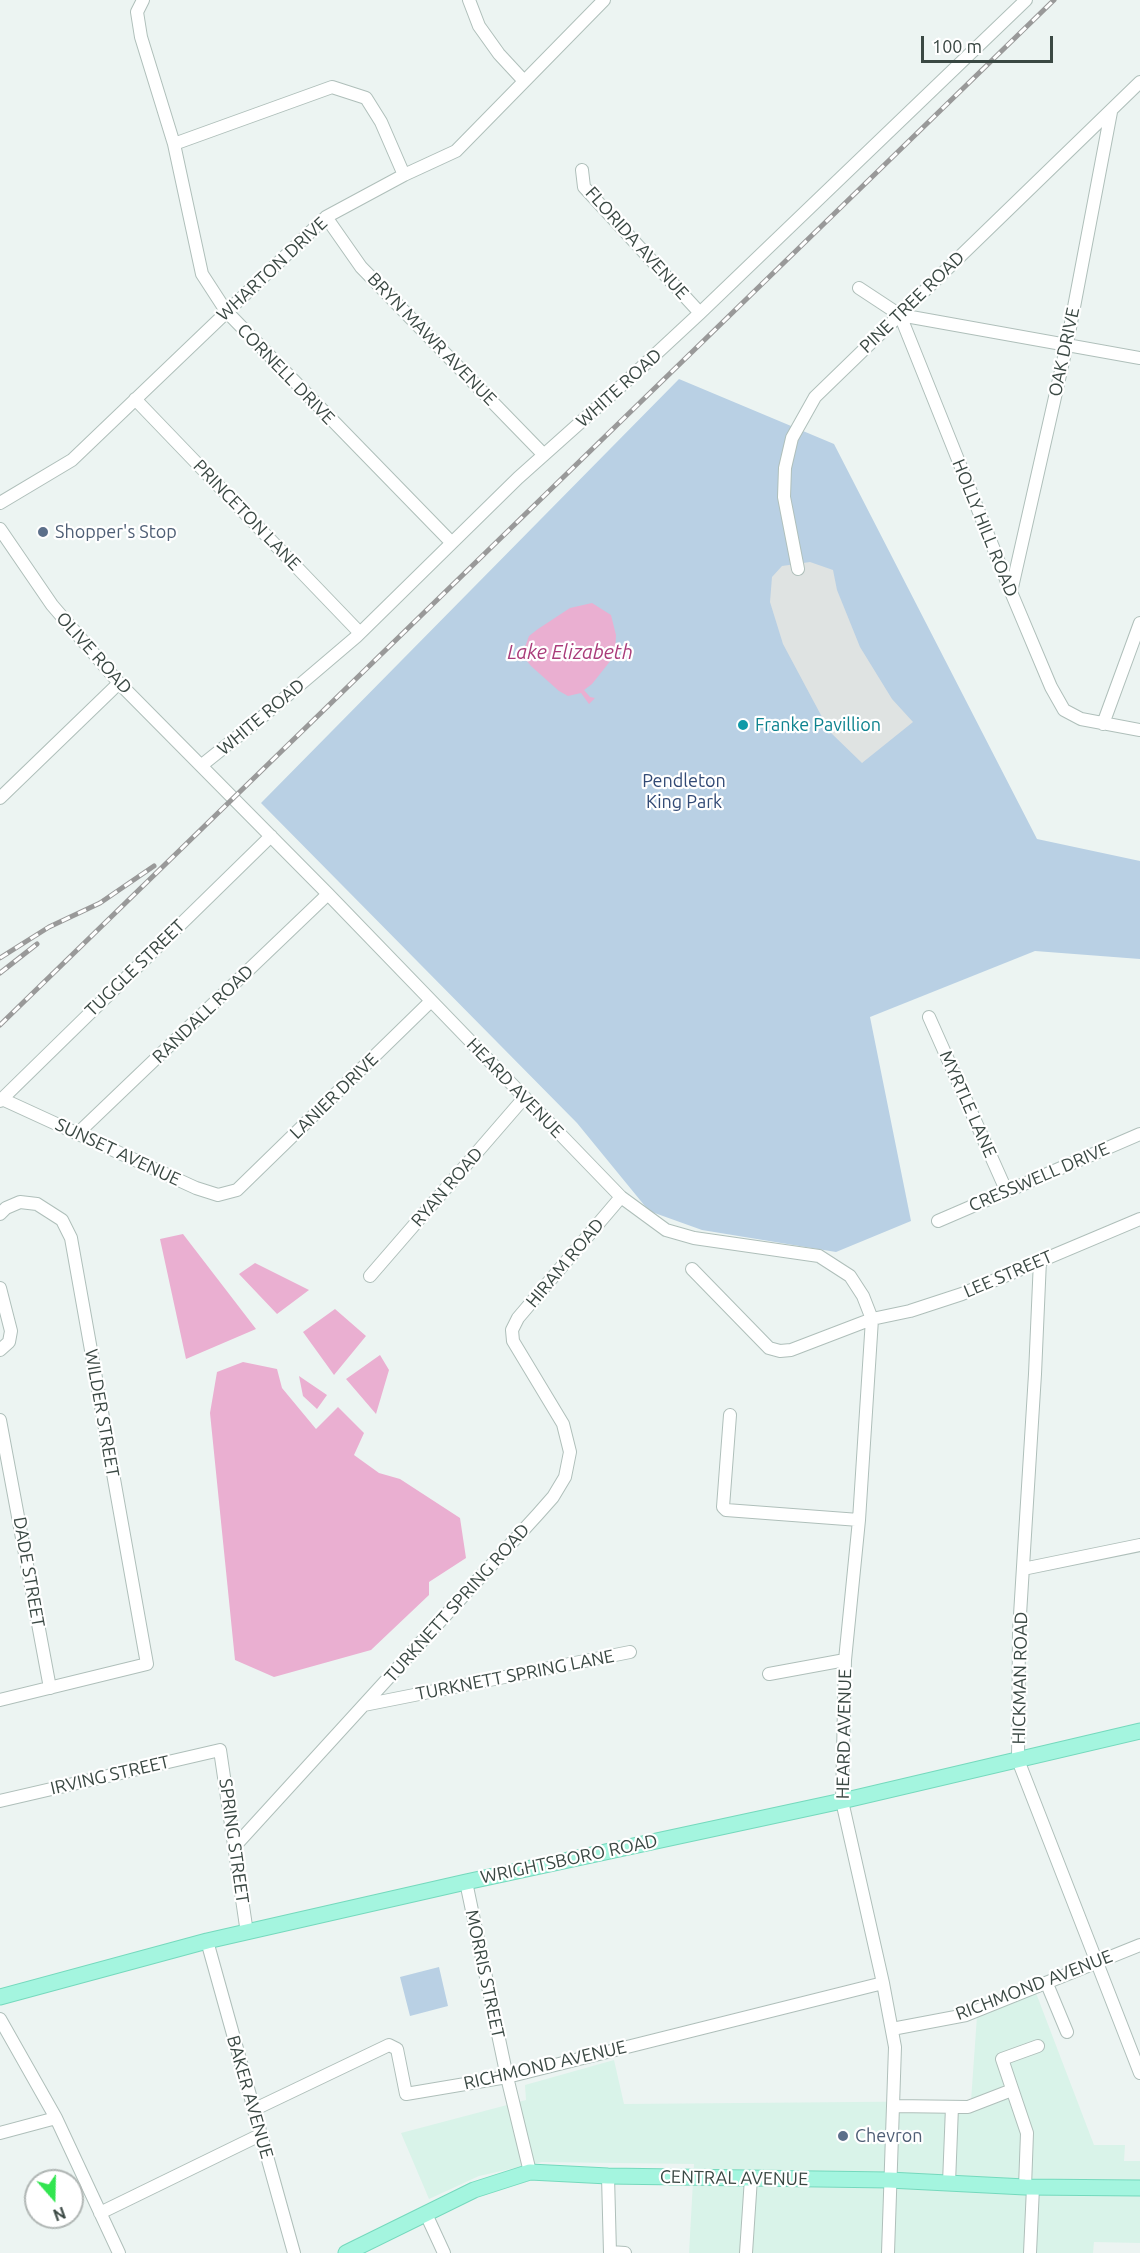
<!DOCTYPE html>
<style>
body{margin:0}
#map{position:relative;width:1140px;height:2253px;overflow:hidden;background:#ecf4f2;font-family:Ubuntu,sans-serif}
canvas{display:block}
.north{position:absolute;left:24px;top:2169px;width:60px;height:60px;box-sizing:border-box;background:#fff;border:2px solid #b0b6b4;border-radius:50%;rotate:160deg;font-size:16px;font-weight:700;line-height:24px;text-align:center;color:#3a4843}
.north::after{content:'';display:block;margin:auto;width:21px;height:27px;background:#32e550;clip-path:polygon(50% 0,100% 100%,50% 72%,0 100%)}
.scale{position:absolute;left:921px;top:36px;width:132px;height:27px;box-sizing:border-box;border:3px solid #3a4843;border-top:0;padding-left:8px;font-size:18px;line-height:21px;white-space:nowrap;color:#3a4843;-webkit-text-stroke:4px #fff;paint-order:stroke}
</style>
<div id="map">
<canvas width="1140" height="2253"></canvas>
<div class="north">N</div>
<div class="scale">100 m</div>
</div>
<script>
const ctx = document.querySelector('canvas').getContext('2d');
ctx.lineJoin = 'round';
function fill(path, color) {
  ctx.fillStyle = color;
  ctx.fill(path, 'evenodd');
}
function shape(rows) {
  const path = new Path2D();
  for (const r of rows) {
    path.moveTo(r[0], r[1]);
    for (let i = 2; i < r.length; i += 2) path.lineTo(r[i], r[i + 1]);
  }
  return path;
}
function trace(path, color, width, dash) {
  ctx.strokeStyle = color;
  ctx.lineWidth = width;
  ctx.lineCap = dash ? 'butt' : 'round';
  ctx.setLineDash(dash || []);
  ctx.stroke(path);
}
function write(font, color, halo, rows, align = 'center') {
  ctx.font = font + ' Ubuntu,sans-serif';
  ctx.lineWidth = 4.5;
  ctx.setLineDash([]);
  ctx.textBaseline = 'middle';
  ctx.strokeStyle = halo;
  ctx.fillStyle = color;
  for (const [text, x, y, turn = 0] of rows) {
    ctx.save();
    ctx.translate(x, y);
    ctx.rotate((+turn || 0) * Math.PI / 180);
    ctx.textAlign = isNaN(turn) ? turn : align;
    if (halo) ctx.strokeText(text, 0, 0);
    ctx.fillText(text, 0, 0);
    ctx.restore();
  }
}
fill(shape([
 [1036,1993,1094,2145,1125,2145,1124,2161,1140,2161,1140,2243,1094,2242,1093,2253,689,2253,694,2164,542,2162,479,2176,429,2199,401,2133,526,2100,525,2085,614,2060,624,2104,971,2101,977,2016]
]), '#d9f3e9');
fill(shape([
 [679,379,834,444,1037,839,1140,861,1140,959,1035,951,870,1017,911,1221,836,1252,702,1230,649,1211,577,1123,261,803],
 [439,1967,448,2006,410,2016,400,1977]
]), '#b9d0e4');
fill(shape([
 [810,562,833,570,837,590,860,647,892,699,913,722,862,763,830,732,783,644,770,602,772,577,782,566]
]), '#dfe3e2');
fill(shape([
 [592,603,611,615,616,635,615,655,592,684,584,690,590,697,595,698,589,704,581,693,568,696,559,691,531,666,522,655,529,636,538,629,570,608],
 [183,1234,256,1329,186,1359,160,1239],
 [255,1263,309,1290,277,1314,239,1274],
 [335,1309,366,1336,334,1375,303,1332],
 [380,1355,389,1370,376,1414,346,1379],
 [243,1362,277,1369,282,1388,316,1429,338,1407,364,1433,354,1455,379,1473,400,1479,460,1518,466,1558,429,1582,429,1595,371,1650,274,1677,235,1660,210,1413,217,1372],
 [299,1376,327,1395,317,1409,303,1396]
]), '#eaafd1');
const minor = shape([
 [143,0,137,12,141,37,174,144,202,274,226,311,451,542],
 [469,0,479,26,499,54,524,81],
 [174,144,332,87,366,98,381,122,404,175],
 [582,170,584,187,700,313],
 [326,217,361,267,544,455],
 [859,288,900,315,1011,592,1051,687,1064,710,1081,719,1140,730],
 [900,315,1140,358],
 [135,399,359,632],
 [0,503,72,460,326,217,404,175,456,151,604,0],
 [0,529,52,605,119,683,328,894,621,1197,666,1230,694,1238,819,1256,850,1276,863,1296,872,1319,859,1520,845,1660,842,1801,883,1983,895,2047,888,2253],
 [798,569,784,497,785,468,792,438,815,397,1140,82],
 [1011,592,1067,344,1111,112],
 [1103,724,1140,623],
 [202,765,262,717,356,637,518,478,630,378,700,313,1026,0],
 [0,798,119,683],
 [929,1017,1006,1190],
 [2,1099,196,1188,218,1195,237,1190,431,1001],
 [0,1101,271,836],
 [77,1134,328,894],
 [0,1214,6,1208,20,1202,37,1204,62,1220,71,1238,147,1664,0,1700],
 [938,1221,1140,1134],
 [1040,1260,1035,1374,1019,1631,1018,1760,1140,2073],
 [692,1269,769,1348,780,1351,791,1350,872,1319,910,1311,962,1294,1140,1219],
 [370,1276,524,1098],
 [0,1288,11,1331,9,1342,0,1350],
 [730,1415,723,1507,726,1510,859,1520],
 [0,1420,50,1688],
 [1023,1569,1140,1545],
 [769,1674,845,1660],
 [364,1705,630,1652],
 [0,1801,220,1750,247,1933],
 [235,1846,538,1514,553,1497,565,1477,570,1452,563,1424,513,1341,512,1330,518,1318,621,1197],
 [466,1882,507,2077,530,2172],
 [207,1941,294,2253],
 [1047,1984,1067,2032],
 [0,2019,56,2118,119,2253],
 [892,2029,966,2015,1140,1945],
 [894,2106,968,2107,1012,2090],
 [253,2110,389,2045,397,2049,406,2094,507,2077,883,1983],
 [0,2133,56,2118],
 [608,2176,610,2253],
 [949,2183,952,2107],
 [1025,2187,1027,2133,1002,2059,1038,2046],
 [100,2213,260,2135],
 [426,2214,444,2253],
 [610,2252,625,2253],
 [746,2253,751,2178],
 [1030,2253,1033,2187]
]);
const major = shape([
 [0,1997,207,1941,466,1882,842,1801,1140,1731],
 [346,2253,474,2190,530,2172,608,2176,889,2180,1025,2187,1140,2188]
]);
trace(minor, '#afbfba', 14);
trace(major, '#75d9bd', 17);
trace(minor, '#fff', 12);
trace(major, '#a4f5df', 15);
const rail = shape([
 [0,958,49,927,100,903,154,866],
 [0,973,37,944],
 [0,1025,1054,0]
]);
trace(rail, '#999', 5);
trace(rail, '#fff', 3, [9]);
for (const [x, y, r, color] of [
 [43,532,6,"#5c6f8a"],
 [743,725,6,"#0f9aa8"],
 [843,2136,6,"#5c6f8a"]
]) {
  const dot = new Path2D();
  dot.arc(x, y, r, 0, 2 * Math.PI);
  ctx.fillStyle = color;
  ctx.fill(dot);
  trace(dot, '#fff', 2);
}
write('18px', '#3a4843', '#fff', [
 ["FLORIDA AVENUE",637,243,48],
 ["WHARTON DRIVE",272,269,-43],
 ["PINE TREE ROAD",912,302,-44],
 ["BRYN MAWR AVENUE",432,339,46],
 ["OAK DRIVE",1064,352,-78],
 ["CORNELL DRIVE",286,374,46],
 ["WHITE ROAD",619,388,-42],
 ["PRINCETON LANE",247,515,46],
 ["HOLLY HILL ROAD",985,528,68],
 ["OLIVE ROAD",94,653,48],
 ["WHITE ROAD",261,717,-40],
 ["TUGGLE STREET",135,968,-44],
 ["RANDALL ROAD",203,1014,-44],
 ["HEARD AVENUE",515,1088,46],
 ["LANIER DRIVE",334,1096,-44],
 ["MYRTLE LANE",968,1104,66],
 ["SUNSET AVENUE",118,1152,25],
 ["CRESSWELL DRIVE",1039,1177,-23],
 ["RYAN ROAD",447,1187,-49],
 ["HIRAM ROAD",565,1263,-50],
 ["LEE STREET",1008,1274,-23],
 ["WILDER STREET",102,1413,80],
 ["DADE STREET",29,1572,80],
 ["TURKNETT SPRING ROAD",457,1603,-48],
 ["TURKNETT SPRING LANE",515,1675,-11],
 ["HICKMAN ROAD",1020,1678,-89],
 ["HEARD AVENUE",844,1734,-89],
 ["IRVING STREET",110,1775,-13],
 ["SPRING STREET",234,1841,82],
 ["WRIGHTSBORO ROAD",569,1859,-12],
 ["MORRIS STREET",485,1974,78],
 ["RICHMOND AVENUE",1034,1985,-21],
 ["RICHMOND AVENUE",545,2065,-13],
 ["BAKER AVENUE",250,2097,74],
 ["CENTRAL AVENUE",734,2178,1]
]);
write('18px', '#4e5e75', '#fff', [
 ["Shopper's Stop",55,532],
 ["Chevron",855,2136]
], 'left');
write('18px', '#0d838f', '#fff', [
 ["Franke Pavillion",755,725]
], 'left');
write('18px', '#324a75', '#fff', [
 ["Pendleton",684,781],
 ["King Park",684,802]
]);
write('italic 20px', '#aa3c7a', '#fff', [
 ["Lake Elizabeth",570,652]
]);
</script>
